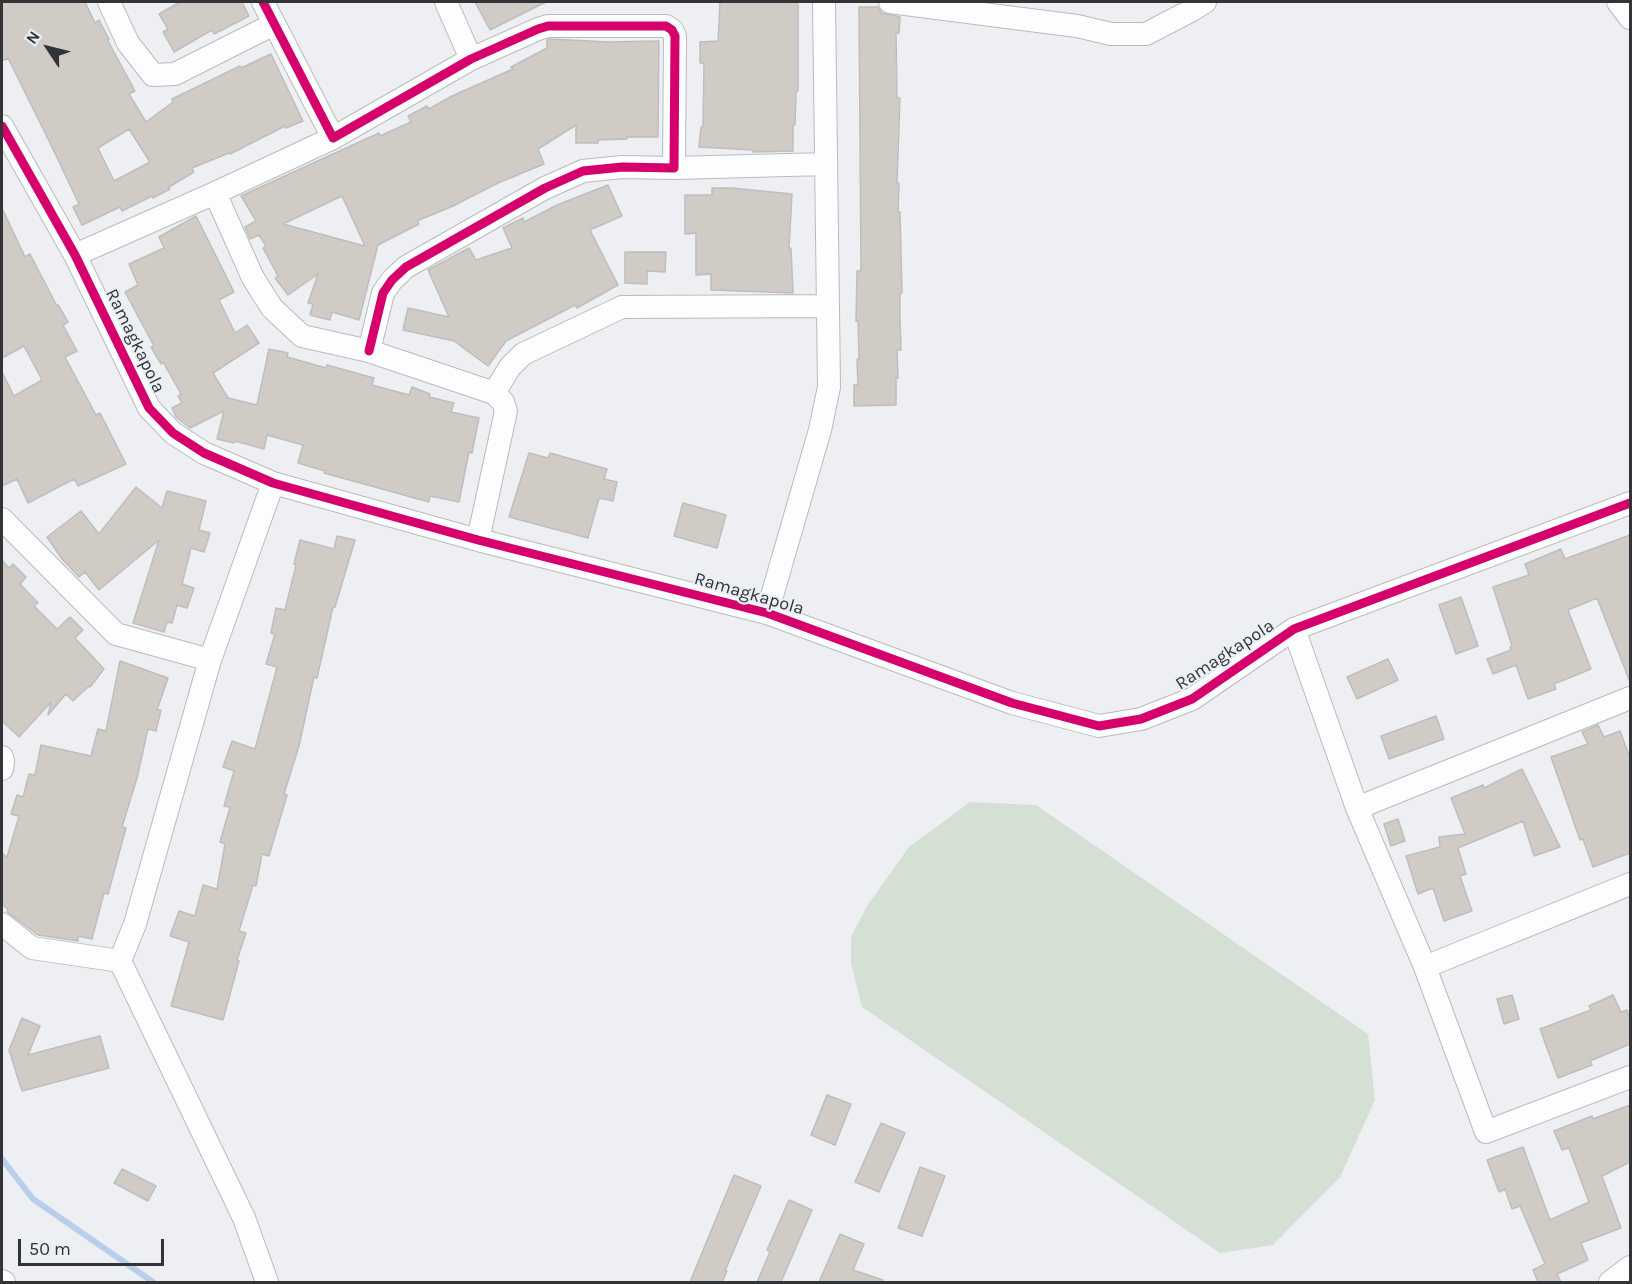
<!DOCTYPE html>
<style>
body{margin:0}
#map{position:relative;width:1632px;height:1284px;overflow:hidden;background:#edeff2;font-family:Karla,sans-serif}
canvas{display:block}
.frame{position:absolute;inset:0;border:3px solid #323436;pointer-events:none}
.north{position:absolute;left:18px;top:18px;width:60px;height:60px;-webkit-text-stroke:4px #eaeff5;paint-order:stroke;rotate:305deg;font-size:16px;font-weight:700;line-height:24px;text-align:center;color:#323436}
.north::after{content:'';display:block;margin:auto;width:21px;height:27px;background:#323436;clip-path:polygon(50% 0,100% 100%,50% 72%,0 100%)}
.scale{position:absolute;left:18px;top:1239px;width:146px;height:27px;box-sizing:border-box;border:3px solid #323436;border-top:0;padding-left:8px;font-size:18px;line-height:21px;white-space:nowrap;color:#323436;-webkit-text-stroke:4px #eaeff5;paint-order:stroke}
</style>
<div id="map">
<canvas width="1632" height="1284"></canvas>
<div class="frame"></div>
<div class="north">N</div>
<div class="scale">50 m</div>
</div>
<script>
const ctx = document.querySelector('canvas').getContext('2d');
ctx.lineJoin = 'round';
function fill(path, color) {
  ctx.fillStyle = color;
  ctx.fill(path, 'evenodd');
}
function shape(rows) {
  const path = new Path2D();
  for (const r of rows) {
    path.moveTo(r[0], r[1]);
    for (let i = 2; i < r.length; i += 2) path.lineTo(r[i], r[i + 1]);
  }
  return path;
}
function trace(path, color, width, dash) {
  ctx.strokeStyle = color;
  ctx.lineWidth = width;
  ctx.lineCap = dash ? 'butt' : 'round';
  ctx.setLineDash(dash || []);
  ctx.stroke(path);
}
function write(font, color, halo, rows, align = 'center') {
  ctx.font = font + ' Karla,sans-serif';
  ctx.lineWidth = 4.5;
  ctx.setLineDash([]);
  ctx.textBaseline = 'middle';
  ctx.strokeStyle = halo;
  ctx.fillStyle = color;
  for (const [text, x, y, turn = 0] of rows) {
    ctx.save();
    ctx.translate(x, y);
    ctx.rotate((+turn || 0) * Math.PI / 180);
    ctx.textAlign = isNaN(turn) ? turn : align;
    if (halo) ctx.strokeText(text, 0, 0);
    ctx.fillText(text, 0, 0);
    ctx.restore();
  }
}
fill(shape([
 [970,802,1036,805,1368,1034,1375,1100,1340,1177,1273,1245,1220,1253,862,1007,851,963,851,937,867,906,909,847]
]), '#d5e0d4');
trace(shape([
 [2,1159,33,1199,153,1282]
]), '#b9ceea', 6);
const building = shape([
 [2,2,85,2,95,23,99,20,109,39,107,39,135,91,129,94,146,122,173,102,172,99,240,66,241,68,271,54,303,121,286,128,285,126,230,154,229,153,192,168,194,172,169,187,170,189,153,198,152,196,122,211,120,207,82,225,73,207,79,204,51,145,8,58,2,61,2,2],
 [129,129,150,162,114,181,98,148,129,129],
 [180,2,242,2,249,16,214,34,212,30,174,52,163,32,168,29,159,14,180,2],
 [475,2,546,2,490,30,475,2],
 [720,2,798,2,798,91,796,91,795,125,793,124,793,151,753,152,753,150,699,147,701,127,703,127,704,63,700,63,700,42,718,41,720,2],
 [859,7,878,7,882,13,900,17,899,33,896,33,897,98,900,98,897,183,899,183,898,212,900,212,902,293,900,293,900,316,901,350,897,350,898,378,896,378,896,405,854,406,854,385,858,385,857,359,859,359,858,321,856,321,857,271,861,271,859,7],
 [551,39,608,42,659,41,658,137,627,137,627,139,598,140,598,143,576,143,576,125,538,149,544,164,498,183,453,206,417,221,419,224,378,245,359,320,332,312,330,320,310,315,313,304,308,303,318,274,288,295,275,278,278,276,263,248,266,246,259,235,250,239,245,227,256,221,241,196,379,133,380,136,411,122,408,116,427,106,429,109,452,96,513,69,511,67,547,48,547,40,551,39],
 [342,196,365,246,283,224,342,196],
 [608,185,622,216,590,230,618,285,577,308,575,305,506,341,488,366,454,341,403,330,408,308,449,317,428,270,469,248,476,260,512,248,503,228,523,218,524,222,557,205,608,185],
 [712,188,732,188,792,194,789,249,791,248,793,293,711,290,711,274,696,275,696,233,685,234,685,195,712,195,712,188],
 [2,208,25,257,30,254,57,306,58,305,68,322,63,325,77,351,65,357,96,415,100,413,126,464,78,486,74,479,28,503,17,479,2,486,2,372,14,396,42,380,24,346,2,358,2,208],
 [196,216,234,292,219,300,235,333,247,325,259,343,213,373,228,398,257,405,269,349,288,353,287,357,326,368,327,365,374,378,372,385,409,395,412,387,430,394,429,397,454,403,451,412,479,418,472,453,469,452,459,502,430,496,429,502,324,473,325,471,298,463,303,445,267,435,264,449,235,441,234,443,217,439,224,411,190,428,176,417,172,408,182,403,178,396,181,394,163,362,161,364,151,347,154,346,125,292,138,285,129,264,164,248,159,237,196,216],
 [625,252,666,252,665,272,647,271,647,284,625,283,625,252],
 [529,453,548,458,550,453,607,469,604,479,617,482,613,501,599,498,588,538,509,517,529,453],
 [136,487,162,508,167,491,206,501,199,530,210,533,204,552,191,548,182,584,194,588,187,608,177,605,172,623,167,622,164,632,133,623,159,540,99,590,85,572,79,577,62,559,47,537,81,511,99,534,136,487],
 [683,503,726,515,717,548,674,536,683,503],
 [1630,535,1630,682,1597,598,1568,610,1591,669,1554,684,1556,689,1528,699,1516,665,1493,674,1487,659,1511,650,1510,647,1512,646,1493,587,1529,575,1525,564,1561,549,1565,559,1630,535],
 [337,536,355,540,335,607,333,607,317,678,314,677,299,746,284,794,287,795,269,856,262,854,256,886,253,885,239,931,246,933,237,960,239,961,223,1020,171,1006,189,942,170,936,179,911,195,916,203,885,217,889,225,844,220,842,230,807,224,806,234,771,223,767,232,741,255,749,277,667,266,664,275,634,271,633,276,608,285,610,296,565,294,564,300,540,334,549,337,536],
 [2,560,9,568,13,564,26,577,20,584,38,603,34,606,57,629,70,617,83,630,75,638,104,669,90,687,89,686,73,701,66,694,48,715,51,702,19,737,2,721,2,560],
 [1461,597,1478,646,1456,654,1439,605,1461,597],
 [1388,659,1398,680,1357,699,1347,677,1388,659],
 [120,661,168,678,157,710,161,710,156,731,148,729,137,778,122,827,126,828,108,894,104,893,92,939,78,936,78,941,38,935,7,912,8,909,2,905,2,853,7,857,19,816,11,814,17,795,23,797,29,774,35,775,41,745,91,756,98,729,106,731,120,661],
 [1436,716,1444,739,1389,759,1381,736,1436,716],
 [1598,725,1604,737,1620,731,1630,758,1630,853,1593,867,1583,839,1580,840,1551,757,1588,744,1582,732,1598,725],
 [1522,769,1560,847,1534,856,1523,821,1458,848,1466,874,1460,876,1472,911,1444,921,1433,888,1418,894,1406,856,1440,847,1439,837,1465,834,1451,798,1483,785,1484,788,1522,769],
 [1398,819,1405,841,1391,846,1384,824,1398,819],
 [1512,995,1519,1019,1504,1024,1497,999,1512,995],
 [1613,995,1621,1012,1627,1010,1630,1019,1630,1044,1590,1061,1592,1065,1558,1078,1540,1029,1591,1010,1589,1006,1613,995],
 [22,1018,40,1026,28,1055,100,1036,109,1068,22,1091,9,1050,22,1018],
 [827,1095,851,1104,835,1145,811,1135,827,1095],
 [1630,1105,1630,1162,1602,1176,1621,1228,1581,1243,1588,1260,1557,1274,1561,1282,1538,1282,1533,1270,1545,1264,1520,1206,1512,1209,1505,1189,1499,1192,1487,1160,1523,1147,1550,1220,1589,1202,1569,1148,1562,1150,1554,1131,1592,1116,1593,1119,1630,1105],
 [881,1123,905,1133,879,1192,855,1182,881,1123],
 [920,1167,945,1176,922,1236,898,1228,920,1167],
 [122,1169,156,1186,148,1201,114,1183,122,1169],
 [734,1175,761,1186,725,1271,727,1271,722,1282,690,1282,734,1175],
 [789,1200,812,1210,781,1282,757,1282,770,1252,767,1250,789,1200],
 [840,1234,864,1244,853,1270,883,1280,882,1282,819,1282,840,1234]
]);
fill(building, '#d0cbc5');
trace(building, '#bebebe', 1.5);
const minor = shape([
 [109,2,128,43,153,75,175,74,274,24],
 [263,2,333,138,471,59,538,29,548,26,666,26,672,30,675,36,674,168,622,167,583,171,545,188,406,267,392,280,383,293,369,351],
 [446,2,471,59],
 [890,2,1077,26,1111,34,1146,34,1194,9,1205,2],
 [1618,2,1630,18],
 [2,126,75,255,149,408,173,433,204,453,273,483,478,540,767,613,1012,703,1099,726,1141,719,1192,699,1294,629,1630,503],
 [674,168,825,164],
 [215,193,253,278,272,308,302,336,369,351,494,393,503,402,506,411,478,540],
 [75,255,215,193,333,138],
 [494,393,510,367,523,354,622,307,827,306],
 [2,519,116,634,210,660],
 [767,613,820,430,829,387,824,2],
 [1294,629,1357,808],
 [1630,698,1357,808,1425,967,1486,1132,1630,1077],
 [2,757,3,762,2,769],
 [2,924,32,948,120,961],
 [1425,967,1630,884],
 [2,1281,4,1282],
 [267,1282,244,1218,120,961,135,924,210,660,273,483],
 [1610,1282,1630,1267]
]);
trace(minor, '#b9bbbe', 24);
trace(minor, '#fcfdfd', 22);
trace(shape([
 [263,2,333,138,471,59,538,29,548,26,666,26,672,30,675,36,674,168,622,167,583,171,545,188,406,267,392,280,383,293,369,351],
 [2,126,75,255,149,408,173,433,204,453,273,483,478,540,767,613,1012,703,1099,726,1141,719,1192,699,1294,629,1630,503]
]), '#d6006c', 9);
write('18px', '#323436', '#eaeff5', [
 ["Ramagkapola",135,341,64],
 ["Ramagkapola",749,594,16],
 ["Ramagkapola",1225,655,-33]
]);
</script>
